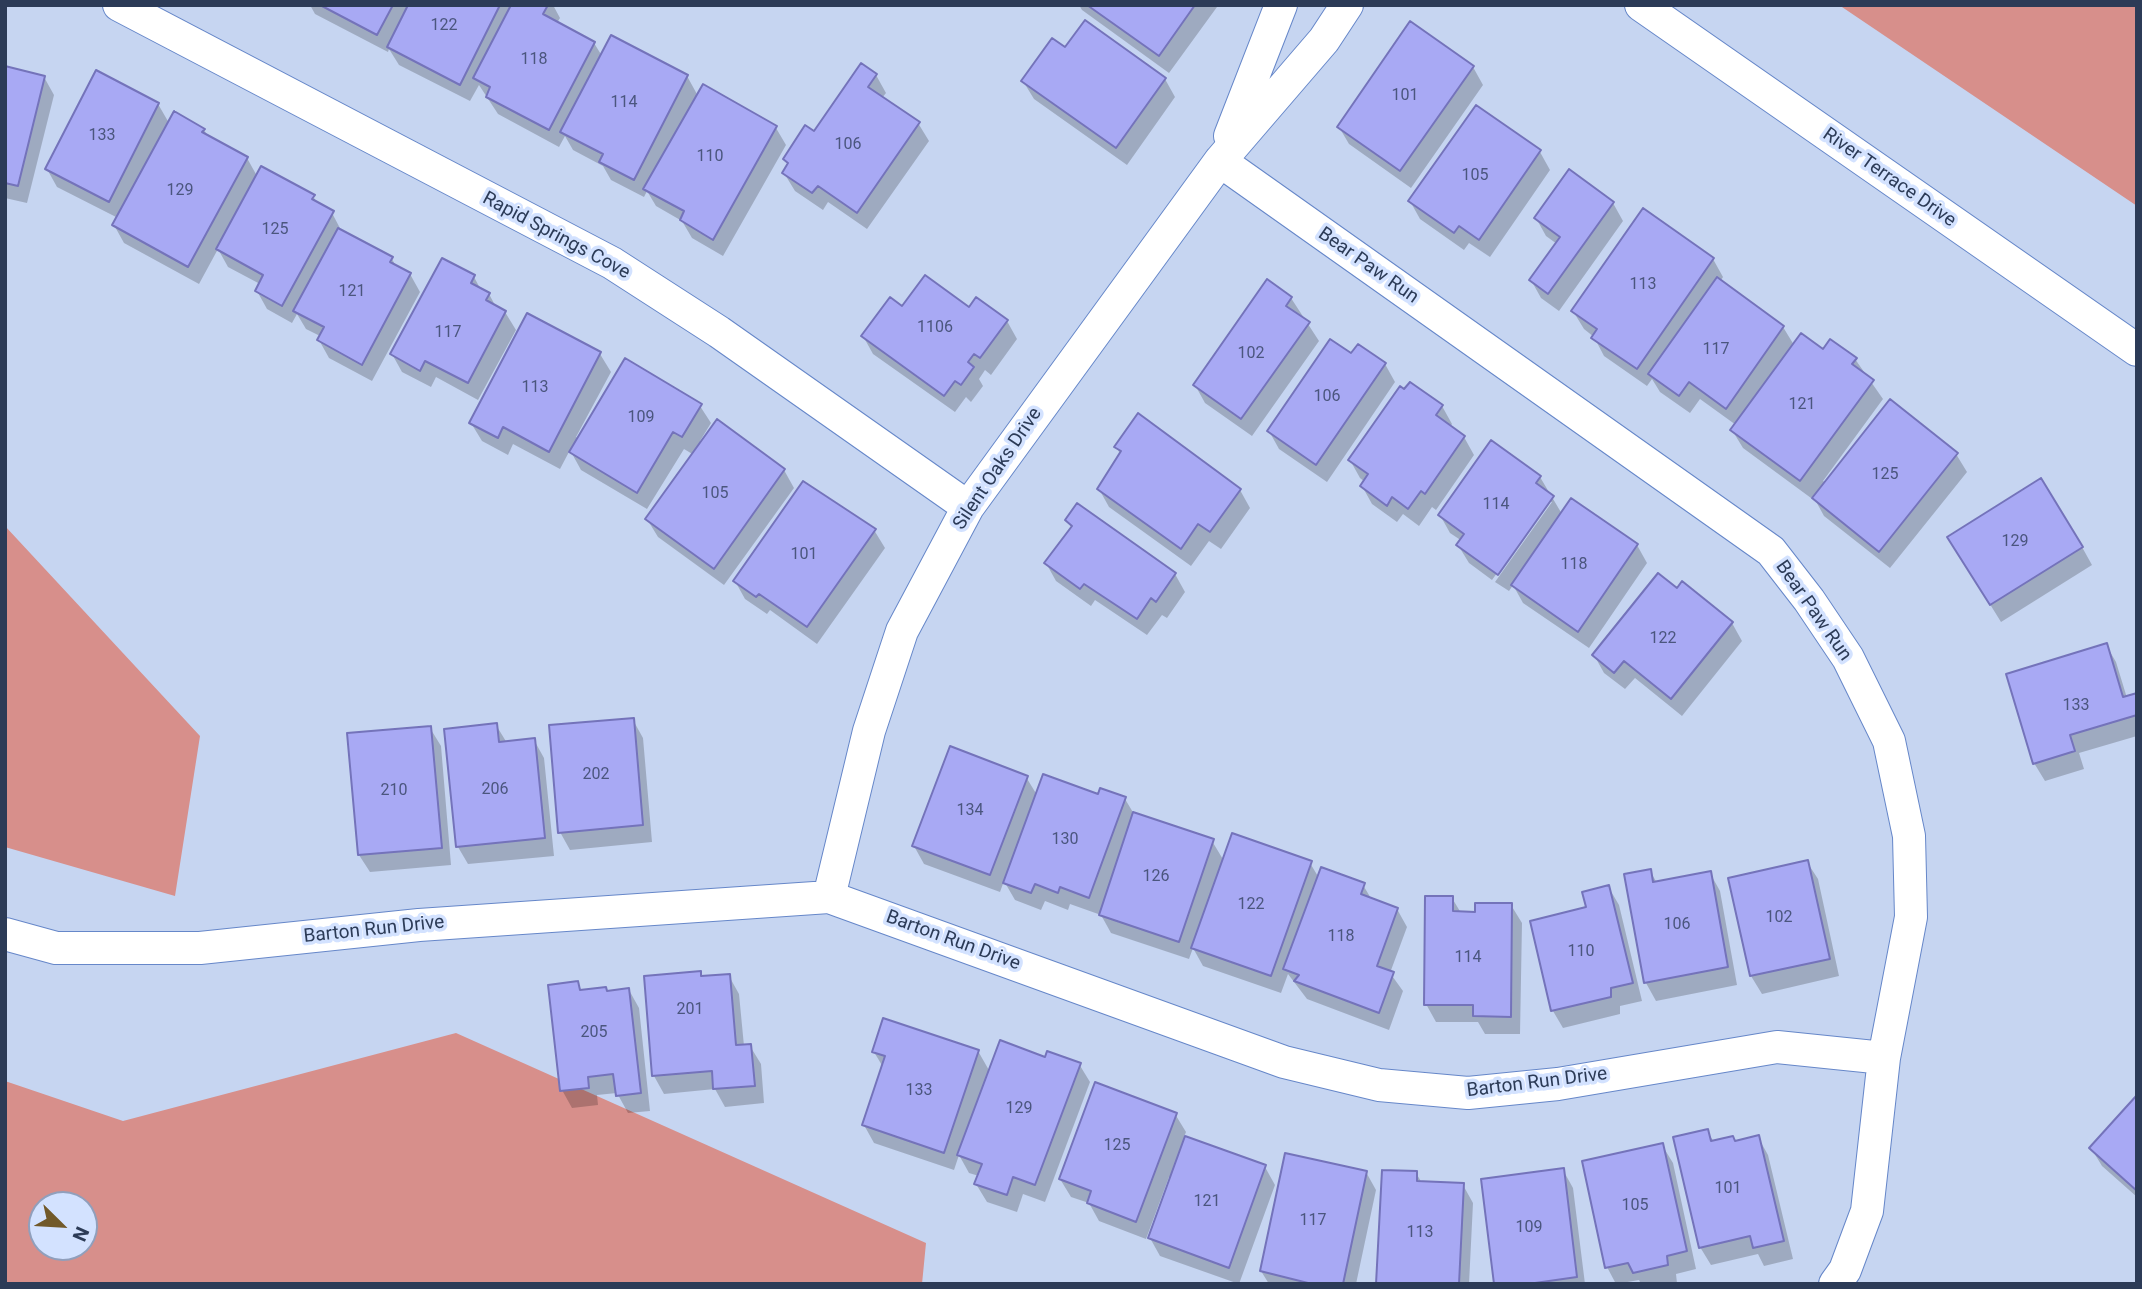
<!DOCTYPE html>
<style>
body{margin:0}
#map{position:relative;width:2142px;height:1289px;overflow:hidden;background:#c6d5f1;font-family:Roboto,sans-serif}
canvas{display:block}
.frame{position:absolute;inset:0;border:7px solid #2c3b57;pointer-events:none}
.north{position:absolute;left:28px;top:1191px;width:70px;height:70px;box-sizing:border-box;background:#d3e2ff;border:2px solid #909fbc;border-radius:50%;rotate:114deg;font-size:19px;font-weight:700;line-height:28px;text-align:center;color:#2c3b57}
.north::after{content:'';display:block;margin:auto;width:24px;height:32px;background:#71592a;clip-path:polygon(50% 0,100% 100%,50% 72%,0 100%)}
</style>
<div id="map">
<canvas width="2142" height="1289"></canvas>
<div class="frame"></div>
<div class="north">N</div>
</div>
<script>
const ctx = document.querySelector('canvas').getContext('2d');
ctx.lineJoin = 'round';
function fill(path, color) {
  ctx.fillStyle = color;
  ctx.fill(path, 'evenodd');
}
function shape(rows) {
  const path = new Path2D();
  for (const r of rows) {
    path.moveTo(r[0], r[1]);
    for (let i = 2; i < r.length; i += 2) path.lineTo(r[i], r[i + 1]);
  }
  return path;
}
function trace(path, color, width, dash) {
  ctx.strokeStyle = color;
  ctx.lineWidth = width;
  ctx.lineCap = dash ? 'butt' : 'round';
  ctx.setLineDash(dash || []);
  ctx.stroke(path);
}
function write(font, color, halo, rows, align = 'center') {
  ctx.font = font + ' Roboto,sans-serif';
  ctx.lineWidth = 7;
  ctx.setLineDash([]);
  ctx.textBaseline = 'middle';
  ctx.strokeStyle = halo;
  ctx.fillStyle = color;
  for (const [text, x, y, turn = 0] of rows) {
    ctx.save();
    ctx.translate(x, y);
    ctx.rotate((+turn || 0) * Math.PI / 180);
    ctx.textAlign = isNaN(turn) ? turn : align;
    if (halo) ctx.strokeText(text, 0, 0);
    ctx.fillText(text, 0, 0);
    ctx.restore();
  }
}
fill(shape([
 [1839,5,2137,5,2137,206],
 [5,526,200,736,175,896,5,847],
 [456,1033,926,1243,922,1284,5,1284,5,1081,123,1121],
 [42,1205,84,1205,84,1247,42,1247]
]), '#d78f8b');
fill(shape([
 [310,5,553,5,560,18,557,23,594,43,602,56,687,76,698,96,776,128,786,145,723,256,692,238,682,221,656,206,647,191,644,197,611,180,603,166,573,150,565,136,559,147,498,114,479,85,470,101,399,65,389,49,388,52,315,14],
 [1079,5,1216,5,1217,7,1169,73,1082,10],
 [1066,49,1165,79,1175,97,1127,165,1034,99,1023,81],
 [1473,67,1483,85,1411,188,1349,144,1339,127],
 [5,68,44,77,54,95,27,203,5,198],
 [876,75,886,93,882,98,918,123,929,141,867,229,828,202,823,210,795,191,784,173,789,166,785,159],
 [158,104,169,123,204,130,209,138,247,158,257,176,313,196,318,205,332,213,342,232,392,259,397,268,410,274,420,292,372,381,329,358,319,340,320,336,306,329,297,314,292,323,267,309,257,291,260,284,228,267,218,249,199,284,124,243,114,225,118,218,57,187,47,169],
 [1540,152,1550,170,1490,257,1469,243,1464,250,1420,219,1410,201],
 [1613,203,1623,221,1559,311,1541,298,1531,280,1557,244,1546,236,1536,218],
 [1713,259,1723,277,1720,282,1783,327,1794,345,1855,359,1883,399,1823,481,1826,483,1956,454,1967,472,1890,568,1824,516,1813,496,1811,498,1743,448,1732,430,1736,425,1700,399,1690,413,1660,392,1652,379,1647,386,1604,356,1594,337,1584,329,1573,311],
 [474,277,481,290,489,294,496,307,505,312,516,330,478,400,436,377,431,387,402,372,392,354],
 [1291,298,1319,341,1252,436,1205,403,1195,385],
 [903,309,969,309,1007,321,1017,339,991,375,985,370,979,379,983,386,971,402,966,397,955,412,873,354,863,336],
 [527,316,600,354,611,372,576,437,579,439,700,406,711,423,700,441,784,470,794,488,724,585,658,537,647,519,694,455,684,449,647,509,581,470,570,450,560,469,513,444,508,455,482,441,471,423],
 [1385,364,1395,382,1327,482,1279,449,1269,431],
 [1442,406,1452,424,1450,427,1464,437,1474,455,1436,510,1432,507,1419,526,1403,514,1397,522,1372,504,1362,486,1365,482,1360,478,1350,460],
 [1116,447,1240,490,1250,508,1221,549,1209,541,1191,566,1109,507,1099,489,1121,455],
 [1540,477,1562,514,1637,545,1647,563,1589,648,1523,603,1513,585,1509,591,1495,582,1552,502,1548,502,1492,580,1469,563,1458,545,1462,541,1450,533,1440,515],
 [1067,520,1175,574,1185,592,1167,618,1162,615,1147,635,1095,600,1091,606,1056,581,1046,563,1072,529],
 [874,530,885,548,817,644,770,610,767,614,745,599,735,581],
 [2082,547,2092,565,2001,622,1960,556],
 [1677,591,1732,623,1742,641,1682,716,1635,678,1625,689,1604,673,1594,655],
 [2106,645,2116,662,2127,698,2137,695,2137,736,2079,753,2084,769,2045,781,2034,763],
 [633,720,643,738,652,842,570,850,560,832],
 [496,725,507,743,534,740,544,758,554,856,468,864,458,847],
 [430,728,441,746,451,865,370,872,359,855],
 [1026,777,1037,795,1125,799,1134,814,1212,841,1224,861,1310,863,1319,878,1363,885,1372,900,1397,909,1407,927,1390,973,1403,991,1389,1030,1307,999,1288,974,1281,993,1203,966,1193,948,1189,959,1111,933,1101,915,1070,904,1068,910,1045,901,1041,910,1015,900,1004,881,1000,892,924,864,914,846],
 [1807,862,1818,879,1839,976,1762,994,1751,976,1730,879],
 [1650,871,1657,883,1710,873,1720,891,1737,985,1656,1001,1646,983,1626,875],
 [1609,888,1619,905,1642,1001,1620,1006,1620,1014,1563,1028,1553,1011,1588,909],
 [1452,898,1461,913,1477,913,1511,905,1522,923,1520,1034,1485,1034,1478,1022,1436,1022,1426,1004],
 [700,973,703,978,729,976,739,994,744,1046,750,1046,761,1064,764,1103,725,1107,715,1089,664,1094,654,1076],
 [577,983,582,992,608,993,629,990,639,1008,650,1111,628,1113,617,1093,597,1095,598,1105,572,1108,562,1090],
 [978,1051,990,1072,1046,1059,1079,1064,1090,1082,1045,1202,1023,1194,1017,1212,987,1202,976,1184,979,1176,969,1173,959,1155,954,1170,874,1143,864,1125,883,1067,874,1052],
 [2137,1097,2137,1197,2102,1166,2091,1148],
 [1175,1114,1186,1132,1184,1137,1265,1167,1275,1185,1239,1284,1160,1256,1150,1238,1172,1178,1169,1177,1146,1239,1099,1221,1089,1203,1071,1197,1060,1179],
 [1707,1131,1714,1142,1735,1143,1758,1137,1768,1155,1793,1259,1764,1266,1758,1254,1711,1265,1700,1247],
 [1662,1145,1673,1163,1696,1269,1676,1274,1677,1283,1673,1284,1641,1284,1639,1280,1616,1284,1607,1267],
 [1563,1170,1573,1188,1585,1284,1495,1284],
 [1366,1172,1376,1190,1356,1284,1269,1284,1261,1271],
 [1416,1173,1422,1183,1463,1185,1473,1203,1469,1284,1378,1284]
]), '#0003');
const building = shape([
 [320,5,393,5,377,35,320,5],
 [408,5,500,5,460,85,387,47,408,5],
 [511,5,548,5,543,14,595,42,549,130,486,97,490,87,473,78,511,5],
 [1087,5,1195,5,1159,56,1087,5],
 [1085,20,1166,78,1116,148,1021,81,1052,38,1065,47,1085,20],
 [1410,21,1474,66,1400,171,1337,127,1410,21],
 [611,35,688,75,634,180,599,162,603,154,560,132,611,35],
 [861,63,877,74,868,87,920,122,857,213,818,186,812,193,782,173,788,163,783,159,805,125,814,131,861,63],
 [5,66,45,76,18,186,5,183,5,66],
 [96,70,159,103,109,202,45,169,96,70],
 [703,84,777,126,713,240,680,220,684,211,643,189,703,84],
 [1476,105,1541,150,1479,240,1459,226,1454,233,1408,201,1476,105],
 [174,111,205,129,202,132,248,157,188,267,112,225,174,111],
 [261,166,315,195,312,199,334,211,282,306,255,291,263,275,216,249,261,166],
 [1569,169,1614,202,1548,294,1529,280,1560,237,1534,218,1569,169],
 [1643,208,1714,258,1637,369,1591,338,1597,329,1571,311,1643,208],
 [338,228,393,257,390,262,411,273,362,365,317,340,324,327,293,311,338,228],
 [442,258,475,275,471,283,490,293,486,300,506,311,468,383,425,361,420,371,390,354,442,258],
 [925,275,969,307,976,297,1008,320,980,358,974,354,968,362,974,367,961,385,955,381,944,396,861,336,890,297,902,306,925,275],
 [1717,277,1784,326,1726,409,1689,382,1679,396,1648,374,1717,277],
 [1267,279,1292,297,1286,306,1310,322,1241,419,1193,385,1267,279],
 [527,313,601,352,549,452,503,427,498,438,469,423,527,313],
 [1801,333,1823,349,1830,339,1857,358,1852,364,1874,380,1800,481,1730,430,1801,333],
 [1330,339,1351,353,1358,344,1386,363,1316,465,1267,431,1330,339],
 [625,358,702,404,682,437,673,432,637,493,569,452,625,358],
 [1410,382,1443,405,1436,415,1465,436,1425,494,1421,491,1408,509,1392,497,1387,506,1360,486,1368,474,1348,460,1400,386,1404,389,1410,382],
 [1890,399,1958,453,1879,552,1812,498,1890,399],
 [1138,413,1241,489,1210,532,1198,524,1181,549,1097,489,1121,451,1114,447,1138,413],
 [717,419,785,469,714,569,645,519,717,419],
 [1491,440,1541,476,1536,483,1554,496,1498,575,1456,545,1464,534,1438,515,1491,440],
 [2041,478,2083,547,1990,605,1947,537,2041,478],
 [803,481,876,529,807,627,759,594,756,597,733,581,803,481],
 [1571,498,1638,544,1578,632,1511,585,1571,498],
 [1077,503,1176,573,1156,602,1151,598,1137,619,1084,584,1080,589,1044,563,1072,526,1065,520,1077,503],
 [1658,573,1677,588,1682,581,1733,622,1671,699,1624,661,1614,673,1592,655,1658,573],
 [2107,643,2123,697,2137,693,2137,715,2070,735,2075,751,2033,764,2006,674,2107,643],
 [634,718,643,825,558,833,549,725,634,718],
 [497,723,499,742,535,738,545,838,456,847,444,729,497,723],
 [431,726,442,848,358,855,347,733,431,726],
 [950,746,1028,776,990,875,912,846,950,746],
 [1043,774,1098,794,1100,788,1126,797,1089,898,1060,887,1058,893,1035,884,1031,893,1003,883,1043,774],
 [1133,812,1214,839,1179,942,1099,915,1133,812],
 [1232,833,1312,861,1271,976,1191,948,1232,833],
 [1808,860,1830,959,1750,976,1728,878,1808,860],
 [1321,867,1365,883,1361,894,1398,908,1377,966,1394,972,1379,1013,1294,981,1299,975,1283,969,1321,867],
 [1651,869,1653,882,1711,871,1728,967,1644,983,1624,874,1651,869],
 [1609,885,1633,983,1611,988,1611,997,1551,1011,1530,921,1586,907,1582,892,1609,885],
 [1425,896,1453,896,1453,911,1475,912,1475,903,1512,903,1511,1017,1473,1016,1473,1005,1424,1005,1425,896],
 [701,971,701,976,730,974,736,1045,751,1044,755,1086,713,1089,712,1071,652,1076,644,976,701,971],
 [578,981,580,990,606,987,607,991,629,988,641,1093,616,1096,613,1074,588,1077,589,1088,560,1091,548,985,578,981],
 [883,1018,979,1050,944,1153,862,1125,885,1056,872,1052,883,1018],
 [1000,1040,1045,1057,1047,1051,1081,1063,1035,1185,1013,1177,1007,1195,974,1184,982,1164,957,1155,1000,1040],
 [1095,1082,1177,1113,1136,1222,1087,1203,1091,1191,1059,1179,1095,1082],
 [2137,1095,2137,1191,2089,1148,2137,1095],
 [1708,1129,1711,1141,1733,1136,1735,1141,1759,1135,1784,1241,1753,1248,1750,1236,1699,1248,1673,1137,1708,1129],
 [1185,1136,1266,1165,1229,1268,1148,1238,1185,1136],
 [1663,1143,1687,1251,1667,1256,1668,1265,1633,1273,1628,1263,1605,1268,1582,1161,1663,1143],
 [1285,1153,1367,1171,1343,1284,1312,1284,1260,1271,1285,1153],
 [1564,1168,1577,1277,1528,1284,1494,1284,1481,1179,1564,1168],
 [1382,1170,1417,1171,1417,1181,1464,1183,1459,1284,1376,1284,1382,1170]
]);
fill(building, '#a8a9f4');
trace(building, '#7473ba', 2);
const street = shape([
 [119,5,612,263,719,332,968,507],
 [1641,5,2137,350],
 [1230,136,1281,5],
 [1220,161,1771,551,1809,600,1848,658,1889,741,1909,836,1911,917,1884,1058,1867,1211,1845,1270,1835,1284],
 [829,897,869,731,902,631,968,507,1220,161,1324,40,1347,5],
 [5,934,56,948,200,948,419,925,829,897,1284,1062,1379,1085,1468,1093,1558,1084,1777,1047,1884,1058]
]);
trace(street, '#6687c9', 34);
trace(street, '#fff', 32);
write('16px', '#4b567e', null, [
 ["122",444,26],
 ["118",534,60],
 ["101",1405,96],
 ["114",624,103],
 ["133",102,136],
 ["106",848,145],
 ["110",710,157],
 ["105",1475,176],
 ["129",180,191],
 ["125",275,230],
 ["113",1643,285],
 ["121",352,292],
 ["1106",935,328],
 ["117",448,333],
 ["117",1716,350],
 ["102",1251,354],
 ["113",535,388],
 ["106",1327,397],
 ["121",1802,405],
 ["109",641,418],
 ["125",1885,475],
 ["105",715,494],
 ["114",1496,505],
 ["129",2015,542],
 ["101",804,555],
 ["118",1574,565],
 ["122",1663,639],
 ["133",2076,706],
 ["202",596,775],
 ["206",495,790],
 ["210",394,791],
 ["134",970,811],
 ["130",1065,840],
 ["126",1156,877],
 ["122",1251,905],
 ["102",1779,918],
 ["106",1677,925],
 ["118",1341,937],
 ["110",1581,952],
 ["114",1468,958],
 ["201",690,1010],
 ["205",594,1033],
 ["133",919,1091],
 ["129",1019,1109],
 ["125",1117,1146],
 ["101",1728,1189],
 ["121",1207,1202],
 ["105",1635,1206],
 ["117",1313,1221],
 ["109",1529,1228],
 ["113",1420,1233]
]);
write('19px', '#2c3b57', '#d3e2ff', [
 ["River Terrace Drive",1889,178,35],
 ["Rapid Springs Cove",556,236,28],
 ["Bear Paw Run",1368,266,35],
 ["Silent Oaks Drive",998,469,-56],
 ["Bear Paw Run",1813,611,55],
 ["Barton Run Drive",374,930,-6],
 ["Barton Run Drive",953,941,20],
 ["Barton Run Drive",1537,1083,-7]
]);
</script>
